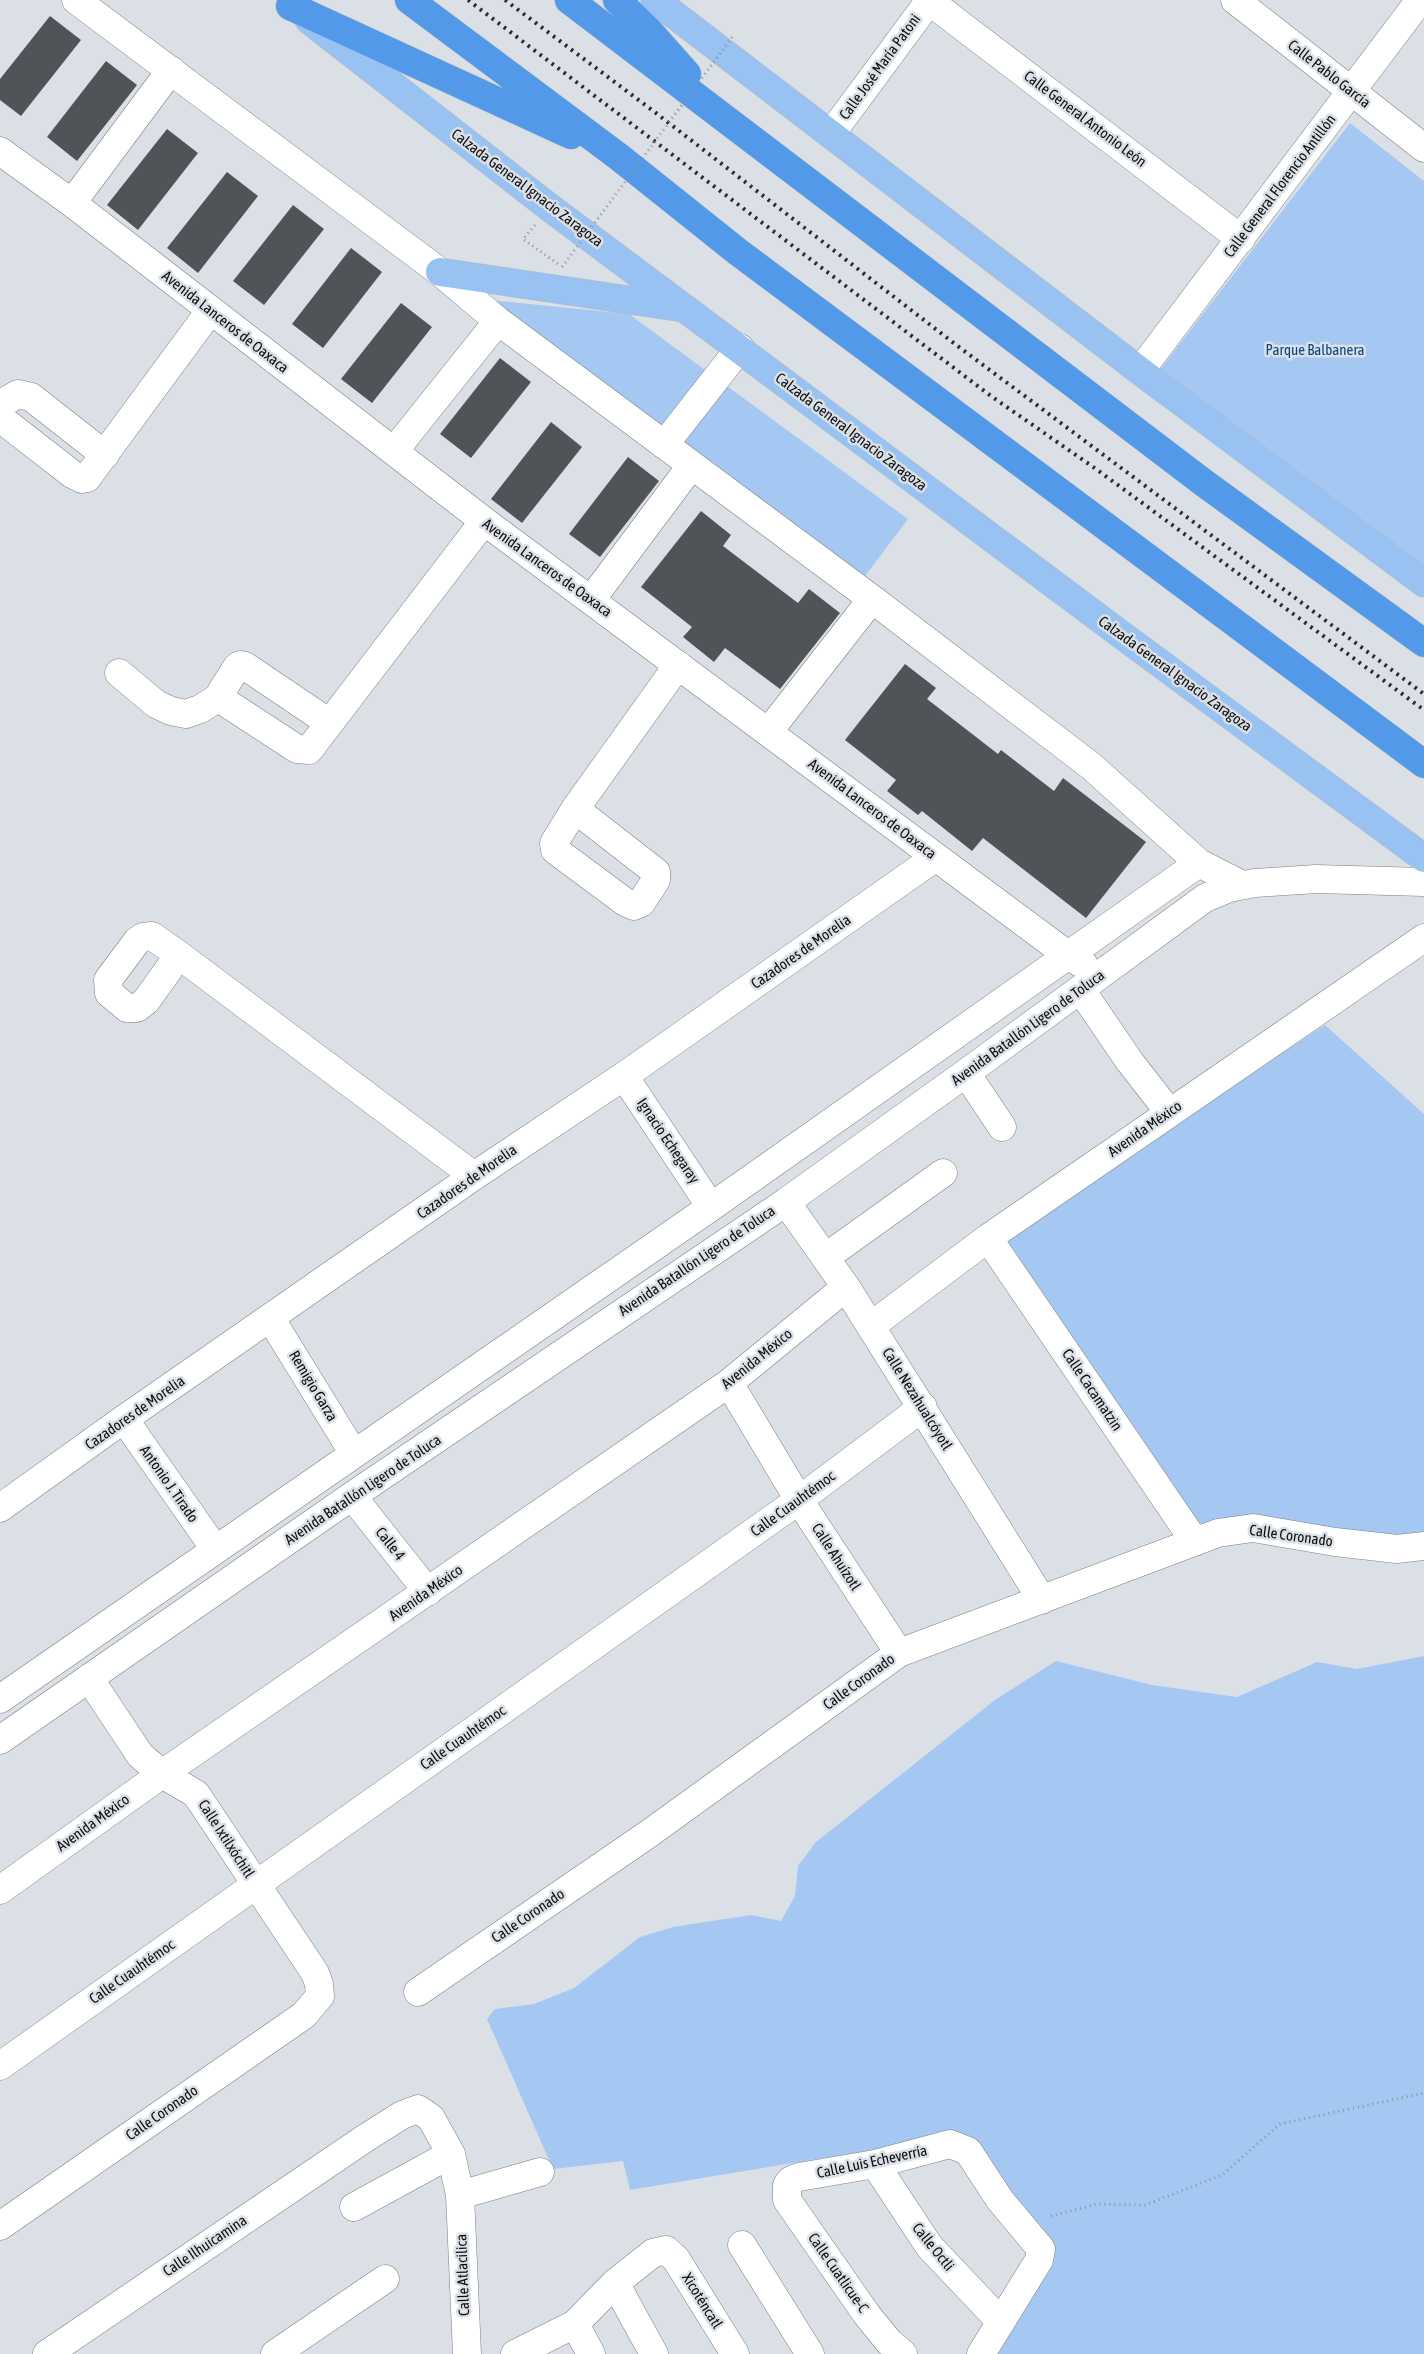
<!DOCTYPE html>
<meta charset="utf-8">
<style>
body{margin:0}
canvas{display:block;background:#dbe0e6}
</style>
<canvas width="1424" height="2354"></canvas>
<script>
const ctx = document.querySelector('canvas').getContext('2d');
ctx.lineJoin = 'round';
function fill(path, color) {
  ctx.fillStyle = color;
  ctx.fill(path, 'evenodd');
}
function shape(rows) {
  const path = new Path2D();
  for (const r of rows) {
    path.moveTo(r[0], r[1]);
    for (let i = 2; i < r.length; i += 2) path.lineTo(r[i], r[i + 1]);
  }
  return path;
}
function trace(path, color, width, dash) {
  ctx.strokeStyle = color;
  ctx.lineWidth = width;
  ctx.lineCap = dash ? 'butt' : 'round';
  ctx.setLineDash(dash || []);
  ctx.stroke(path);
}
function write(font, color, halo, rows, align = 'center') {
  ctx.font = font + ' "Asap Condensed",sans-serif';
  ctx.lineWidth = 5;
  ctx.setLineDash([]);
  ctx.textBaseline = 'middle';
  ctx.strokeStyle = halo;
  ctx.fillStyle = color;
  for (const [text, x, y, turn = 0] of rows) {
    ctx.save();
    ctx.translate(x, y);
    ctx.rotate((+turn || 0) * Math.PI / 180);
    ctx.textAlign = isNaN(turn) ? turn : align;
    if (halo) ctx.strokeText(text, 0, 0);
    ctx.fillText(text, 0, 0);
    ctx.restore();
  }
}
fill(shape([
 [1350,123,1424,181,1424,569,1159,371],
 [490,300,629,314,908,519,865,576],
 [1325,1025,1424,1114,1424,1538,1395,1541,1188,1522,994,1240],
 [1424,1656,1424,2354,989,2354,1053,2248,962,2135,630,2190,623,2161,553,2169,487,2019,495,2009,534,2004,574,1988,640,1937,673,1927,751,1915,781,1921,795,1896,798,1866,816,1842,995,1700,1056,1661,1152,1685,1237,1697,1317,1662,1357,1669]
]), '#a5c8f2');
fill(shape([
 [50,16,81,40,21,116,0,100,0,79],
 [106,61,137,85,77,161,47,137],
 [167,129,198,153,138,230,107,205],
 [227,172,258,196,198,273,167,248],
 [293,205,324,229,264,305,233,281],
 [351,248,382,272,323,348,292,324],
 [401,303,432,327,372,403,341,379],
 [500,358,531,382,471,458,440,434],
 [551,422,582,447,522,523,491,499],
 [628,457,659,481,600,557,569,534],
 [701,511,731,535,723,546,798,603,809,589,840,613,780,689,725,648,714,662,683,637,692,627,641,587],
 [905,664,936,688,927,699,998,754,1001,750,1054,791,1063,778,1146,842,1086,918,983,838,972,851,922,811,918,815,887,791,896,780,845,740]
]), '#505459');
const minor = shape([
 [76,0,440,272,498,321,872,599,1091,766,1199,863,1242,885],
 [928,0,1241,239],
 [1235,0,1424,148],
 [831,134,930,0],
 [0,151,72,203,484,521,1069,956,1084,965],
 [72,203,171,70],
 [1140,371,1420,0],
 [0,404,18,394,31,397,105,455],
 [0,414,4,421,72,474,82,479,87,478,210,311],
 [664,445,740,348],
 [394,451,498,321],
 [591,600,691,466],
 [119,673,156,704,171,711,186,714,200,709,221,696],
 [328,722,245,666,240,665,237,667,221,692,225,702,297,749,309,750,484,521],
 [769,731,872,599],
 [575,809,656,872,656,880,641,903,634,906,625,902,555,850,554,843,575,809,678,665],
 [179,955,146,1001,137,1008,127,1008,109,993,108,980,137,941,143,937,152,936,179,955,474,1176],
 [1081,990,1130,1062,1169,1112],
 [966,1073,1002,1127],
 [624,1076,711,1207],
 [786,1202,846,1287,1042,1600],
 [988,1238,1195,1542],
 [826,1257,943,1173],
 [271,1319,354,1454],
 [871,1326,988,1238,1424,938],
 [729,1383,799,1500,899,1653],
 [124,1419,215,1549],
 [352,1496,428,1592],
 [0,1508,124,1419,474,1176,624,1076,936,857],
 [0,1699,711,1207,1199,863],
 [0,1740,352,1496,786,1202,966,1073,1205,898,1229,888,1255,883,1316,879,1424,882],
 [0,1890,162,1774,729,1383,846,1287],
 [418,1992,647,1835,899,1653,1218,1533,1253,1528,1335,1542,1397,1549,1424,1546],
 [0,2066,799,1500,923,1407],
 [875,2164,929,2246,1001,2322],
 [460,2195,540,2172],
 [354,2207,451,2154],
 [0,2226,304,2015,320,1996,319,1984,315,1973,196,1794,162,1774,140,1755,89,1678],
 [742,2245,810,2354],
 [615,2283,654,2354],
 [575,2324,591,2354],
 [47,2354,364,2139,402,2115,418,2109,431,2118,451,2154,460,2195,467,2354],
 [275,2354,385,2279],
 [515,2354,575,2324,615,2283,653,2253,666,2250,676,2259,735,2354],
 [903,2354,889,2342,867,2315,787,2200,787,2185,791,2180,799,2177,875,2164,950,2144,968,2151,1000,2200,1041,2249,1039,2260,981,2354]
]);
const major = shape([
 [655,0,1140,371,1424,583],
 [309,20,549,207,1119,633,1424,858],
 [440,272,683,308]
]);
const highway = shape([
 [409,0,619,157,738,252,1424,764],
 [569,0,1204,483,1424,643],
 [617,0,649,31,687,74],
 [290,6,571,135]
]);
trace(minor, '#7b7f85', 29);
trace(major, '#bbbbbc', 29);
trace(highway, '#bbbbbc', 29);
trace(shape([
 [535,225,523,239,558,264],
 [1051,2216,1097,2204,1145,2205,1222,2175,1280,2124,1424,2093]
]), '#8f9397', 3, [1, 4]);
trace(minor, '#fff', 28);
trace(major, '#97c2f2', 28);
trace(highway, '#5299ea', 28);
trace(shape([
 [468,0,991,396,1096,469,1424,710],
 [505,0,652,110,955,344,1424,694]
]), '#2a2c2f', 4, [2.5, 5]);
trace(shape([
 [562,267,733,36]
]), '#8f9397', 3, [1, 4]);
write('15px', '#0b0c0e', '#dbe0e6', [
 ["Calle José María Patoni",880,67,-54],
 ["Calle Pablo García",1329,74,38],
 ["Calle General Antonio León",1085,119,37],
 ["Calle General Florencio Antillón",1280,186,-53],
 ["Calzada General Ignacio Zaragoza",527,188,37],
 ["Avenida Lanceros de Oaxaca",225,322,38],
 ["Calzada General Ignacio Zaragoza",851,432,37],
 ["Avenida Lanceros de Oaxaca",547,568,36],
 ["Calzada General Ignacio Zaragoza",1175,674,36],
 ["Avenida Lanceros de Oaxaca",872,809,37],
 ["Cazadores de Morelia",801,952,-35],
 ["Avenida Batallón Ligero de Toluca",1028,1028,-36],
 ["Avenida México",1145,1129,-35],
 ["Ignacio Echegaray",668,1141,56],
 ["Cazadores de Morelia",467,1182,-35],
 ["Avenida Batallón Ligero de Toluca",697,1261,-34],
 ["Avenida México",757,1359,-39],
 ["Remigio Garza",313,1386,59],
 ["Calle Cacamatzin",1092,1390,56],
 ["Calle Nezahualcóyotl",917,1399,58],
 ["Cazadores de Morelia",135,1413,-35],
 ["Antonio J. Tirado",169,1484,55],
 ["Avenida Batallón Ligero de Toluca",363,1490,-34],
 ["Calle Cuauhtémoc",793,1504,-36],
 ["Calle Coronado",1291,1536,8],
 ["Calle 4",390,1544,52],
 ["Calle Ahuízotl",836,1557,57],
 ["Avenida México",426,1593,-35],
 ["Calle Coronado",859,1682,-36],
 ["Calle Cuauhtémoc",463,1738,-35],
 ["Avenida México",93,1823,-36],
 ["Calle Ixtilxóchitl",226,1839,57],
 ["Calle Coronado",528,1916,-34],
 ["Calle Cuauhtémoc",132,1972,-35],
 ["Calle Coronado",162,2113,-35],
 ["Calle Luis Echeverría",872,2162,-12],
 ["Calle Ilhuicamina",205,2246,-34],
 ["Calle Octli",933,2247,51],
 ["Calle Cuatlicue-C",838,2273,55],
 ["Calle Atlacilica",463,2275,-92],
 ["Xicoténcatl",702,2301,58]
]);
write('15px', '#074682', '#dbe0e6', [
 ["Parque Balbanera",1315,350]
]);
</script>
